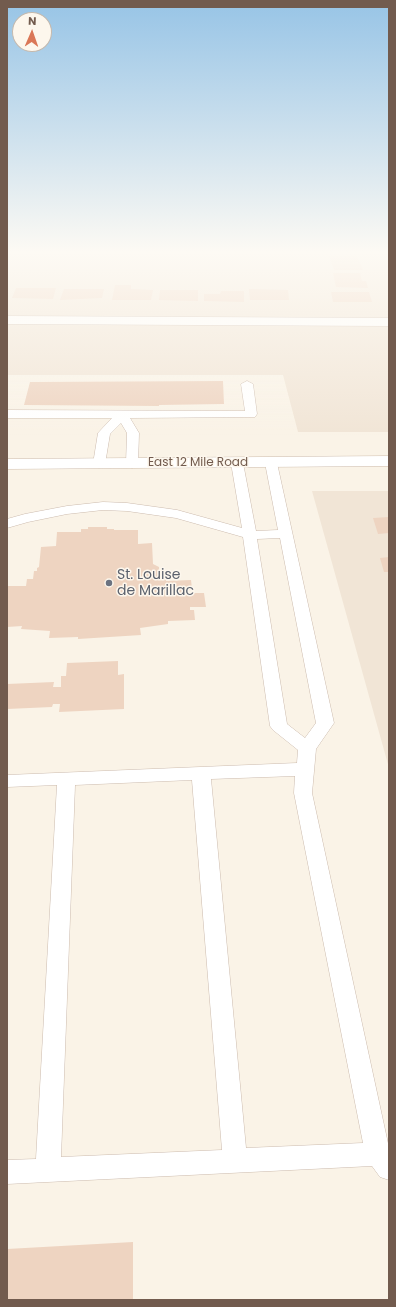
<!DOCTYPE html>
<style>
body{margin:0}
#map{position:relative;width:396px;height:1307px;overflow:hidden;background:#faf3e7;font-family:Poppins,sans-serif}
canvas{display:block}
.frame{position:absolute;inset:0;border:8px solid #725b4e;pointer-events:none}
.north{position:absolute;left:12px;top:12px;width:40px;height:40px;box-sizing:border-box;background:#fdf7ed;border:1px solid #c5b9ad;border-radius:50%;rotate:2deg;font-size:11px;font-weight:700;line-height:16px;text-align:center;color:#725b4e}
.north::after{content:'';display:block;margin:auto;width:14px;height:18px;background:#da7757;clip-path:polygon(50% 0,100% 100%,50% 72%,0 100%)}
</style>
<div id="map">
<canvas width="396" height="1307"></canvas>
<div class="frame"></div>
<div class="north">N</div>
</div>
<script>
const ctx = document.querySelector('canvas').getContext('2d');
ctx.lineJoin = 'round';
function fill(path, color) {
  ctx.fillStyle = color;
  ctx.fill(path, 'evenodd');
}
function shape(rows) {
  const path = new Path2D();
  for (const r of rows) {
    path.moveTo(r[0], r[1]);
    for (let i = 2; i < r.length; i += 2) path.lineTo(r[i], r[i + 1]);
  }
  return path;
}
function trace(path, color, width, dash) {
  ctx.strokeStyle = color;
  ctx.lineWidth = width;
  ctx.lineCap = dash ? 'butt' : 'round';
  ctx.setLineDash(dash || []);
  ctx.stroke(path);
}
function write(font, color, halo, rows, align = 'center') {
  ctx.font = font + ' Poppins,sans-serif';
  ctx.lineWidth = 3;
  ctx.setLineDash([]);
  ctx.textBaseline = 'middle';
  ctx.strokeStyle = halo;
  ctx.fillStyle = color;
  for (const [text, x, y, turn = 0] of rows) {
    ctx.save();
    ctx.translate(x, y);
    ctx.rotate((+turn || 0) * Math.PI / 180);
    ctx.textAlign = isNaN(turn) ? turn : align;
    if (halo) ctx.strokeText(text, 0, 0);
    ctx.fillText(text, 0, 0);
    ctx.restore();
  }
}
fill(shape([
 [7,252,389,252,389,432,298,432,283,375,7,375],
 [312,491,389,491,389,768]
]), '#f1e5d6');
fill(shape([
 [329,256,357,256,363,270,334,270],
 [333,273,360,273,362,281,366,281,368,288,336,287],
 [115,285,131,285,131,289,153,290,151,300,112,300],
 [16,288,56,288,53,299,12,298],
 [64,289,104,289,102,298,60,300],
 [249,289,288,290,289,300,250,300],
 [160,290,198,290,198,301,159,300],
 [221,291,244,291,244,302,204,301,204,294,220,294],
 [331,292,369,292,372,302,333,302],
 [223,381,224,404,159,405,159,406,24,405,30,382],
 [389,517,389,533,378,534,373,518],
 [88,527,107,527,107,529,114,529,114,530,138,530,138,544,152,543,153,564,159,567,159,575,165,575,166,581,191,580,192,589,188,590,188,593,204,593,206,607,190,607,190,610,194,610,195,620,168,621,168,624,140,628,141,635,78,639,78,637,49,638,50,631,21,629,22,626,7,627,7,586,26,586,27,579,33,579,34,571,37,571,37,568,39,567,41,547,56,546,57,532,81,532,81,529,88,529],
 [389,557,389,572,384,572,380,558],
 [118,661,118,675,124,674,124,709,59,712,60,704,53,704,52,707,7,709,7,684,54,682,53,687,61,687,61,676,66,676,67,663],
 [133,1242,133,1300,7,1300,7,1249]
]), '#eed4c1');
const service = shape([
 [247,381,253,384,257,414,255,417,130,418,139,433,138,464,132,468,126,464,127,433,121,423,110,434,105,464,99,468,93,464,98,433,112,418,7,418,7,410,245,411,241,384,247,381],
 [237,459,243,463,256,531,278,530,265,463,271,459,277,463,334,723,316,749,312,793,389,1148,389,1180,380,1177,372,1166,7,1184,7,1160,36,1159,57,785,7,787,7,775,297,763,298,750,273,730,270,726,243,537,176,518,127,511,103,510,67,514,28,522,7,528,7,519,25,514,67,506,103,502,127,503,177,510,242,528,231,463,237,459],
 [280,538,316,723,305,738,287,724,257,539,280,538],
 [295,776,294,793,363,1143,246,1148,211,779,295,776],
 [192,780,222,1150,61,1157,75,785,192,780]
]);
const minor = shape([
 [7,316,389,318,389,326,7,324,7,316]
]);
const secondary = shape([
 [389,456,389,466,7,469,7,459,389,456]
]);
trace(service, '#ccbbae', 1);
trace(minor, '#ccbbae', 1);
trace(secondary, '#cebcac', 1);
fill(service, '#fff');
fill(minor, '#fff');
fill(secondary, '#fff');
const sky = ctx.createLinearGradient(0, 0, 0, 435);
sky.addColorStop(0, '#97c4e6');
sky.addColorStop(0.58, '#fdfaf4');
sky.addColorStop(1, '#fdfaf400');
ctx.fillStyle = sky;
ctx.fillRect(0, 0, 396, 435);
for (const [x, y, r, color] of [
 [109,583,4,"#6b7280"]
]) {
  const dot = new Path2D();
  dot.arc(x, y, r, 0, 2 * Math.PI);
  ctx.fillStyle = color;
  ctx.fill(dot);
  trace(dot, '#fdf7ed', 1.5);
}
write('12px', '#725b4e', '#fdf7ed', [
 ["East 12 Mile Road",198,463]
]);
write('14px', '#5b616d', '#fdf7ed', [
 ["St. Louise",117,575],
 ["de Marillac",117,591]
], 'left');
</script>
